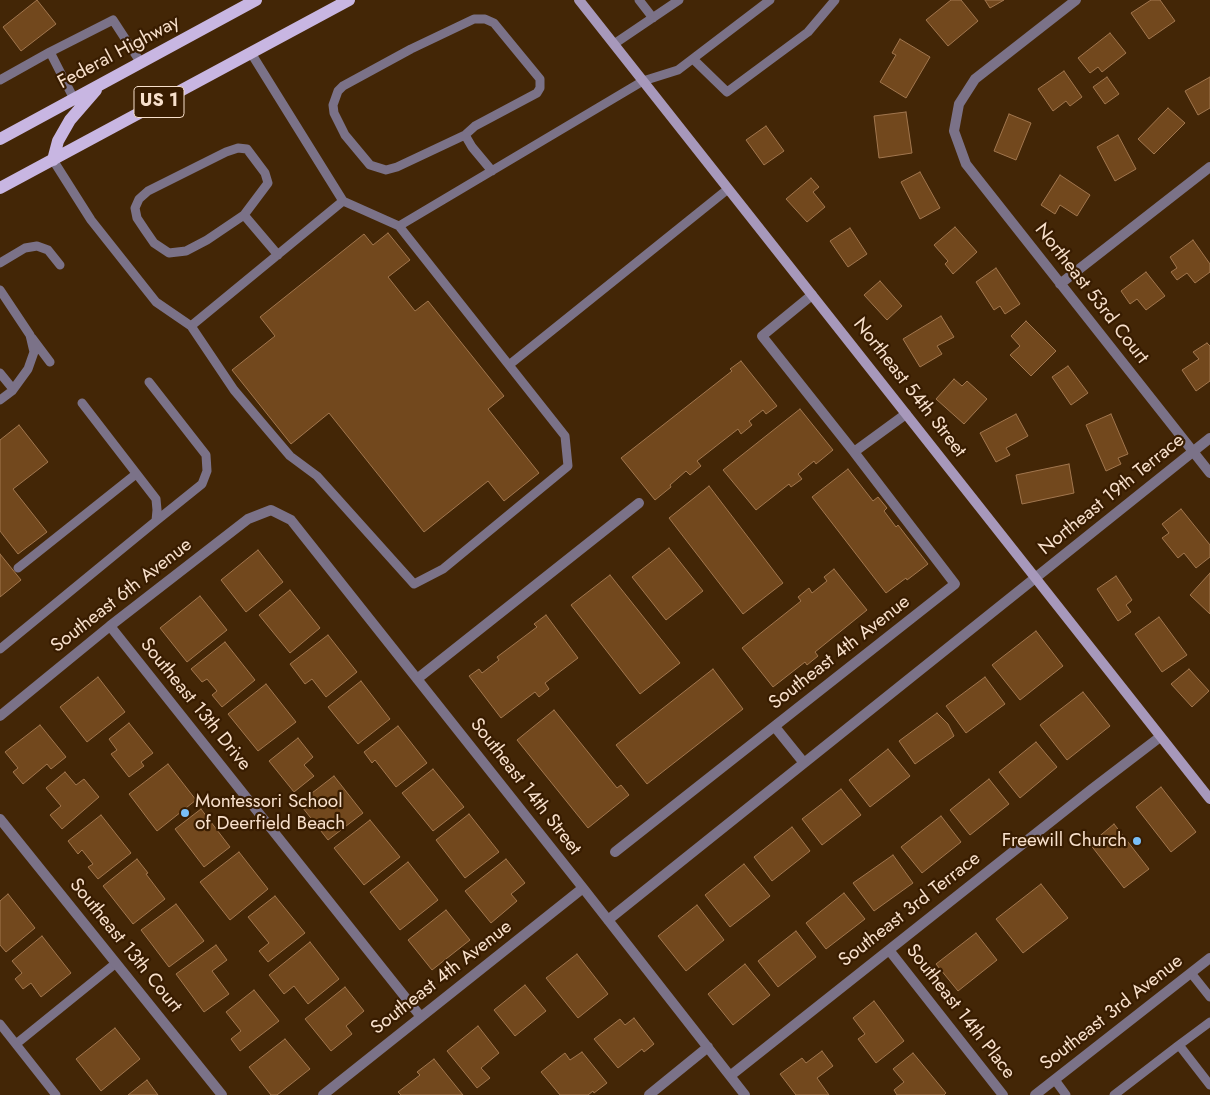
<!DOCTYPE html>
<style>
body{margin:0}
canvas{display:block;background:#432606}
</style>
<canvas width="1210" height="1095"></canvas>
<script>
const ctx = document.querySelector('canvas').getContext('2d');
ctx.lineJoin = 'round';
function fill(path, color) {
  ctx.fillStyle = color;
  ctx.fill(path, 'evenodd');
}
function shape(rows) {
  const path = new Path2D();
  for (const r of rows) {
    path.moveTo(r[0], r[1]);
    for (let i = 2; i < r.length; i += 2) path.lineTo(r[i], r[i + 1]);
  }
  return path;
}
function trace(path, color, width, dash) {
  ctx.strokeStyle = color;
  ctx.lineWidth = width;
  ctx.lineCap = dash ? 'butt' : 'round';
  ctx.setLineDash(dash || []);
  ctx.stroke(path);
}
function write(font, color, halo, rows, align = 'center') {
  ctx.font = font + ' Jost,sans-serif';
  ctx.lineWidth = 4.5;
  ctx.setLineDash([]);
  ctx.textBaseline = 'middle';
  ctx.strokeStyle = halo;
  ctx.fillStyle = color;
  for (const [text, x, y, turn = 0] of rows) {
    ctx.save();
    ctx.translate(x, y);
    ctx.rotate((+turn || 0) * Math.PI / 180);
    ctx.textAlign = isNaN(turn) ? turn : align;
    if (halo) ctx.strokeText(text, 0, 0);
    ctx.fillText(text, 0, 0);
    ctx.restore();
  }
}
const building = shape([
 [37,0,56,24,21,51,3,27,37,0],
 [951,0,961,0,978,21,948,46,926,20,951,0],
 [985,0,1004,0,990,8,985,0],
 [1151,0,1160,0,1175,21,1149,39,1131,13,1151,0],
 [1110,33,1126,53,1102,72,1098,67,1090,73,1078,58,1110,33],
 [900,39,930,57,906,98,880,82,896,55,892,53,900,39],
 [1064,71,1082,97,1070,106,1066,101,1053,111,1038,89,1064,71],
 [1107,77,1119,94,1105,104,1093,87,1107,77],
 [1210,77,1210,108,1198,115,1185,91,1210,77],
 [1168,108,1185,123,1154,154,1138,139,1168,108],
 [906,112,912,153,879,158,874,116,906,112],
 [1009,114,1031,123,1016,160,994,151,1009,114],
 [766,126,784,151,764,165,746,140,766,126],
 [1118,135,1136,169,1115,181,1097,147,1118,135],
 [920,172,940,208,920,219,901,182,920,172],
 [1060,175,1090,195,1077,216,1060,205,1055,214,1041,205,1060,175],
 [811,178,819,187,813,192,825,207,807,222,786,199,811,178],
 [955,227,977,252,953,274,945,264,948,261,934,245,955,227],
 [850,228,867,254,848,267,830,241,850,228],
 [388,233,410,260,388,277,415,311,428,301,504,396,488,409,539,473,504,501,488,481,424,532,329,413,291,444,232,370,275,336,260,317,364,234,373,245,388,233],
 [1193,240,1210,264,1210,272,1195,283,1187,273,1177,280,1171,272,1177,268,1170,257,1193,240],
 [996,268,1020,304,1005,314,1000,306,994,310,976,282,996,268],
 [1146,272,1165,296,1146,310,1137,299,1130,304,1121,291,1146,272],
 [880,281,902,306,887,320,864,295,880,281],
 [941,316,954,337,937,346,942,354,920,367,903,339,941,316],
 [1026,321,1056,351,1031,376,1010,355,1020,346,1011,336,1026,321],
 [1207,343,1210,346,1210,381,1196,391,1182,370,1199,359,1193,352,1207,343],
 [741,361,777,406,766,414,763,410,749,421,752,425,741,434,738,429,697,461,701,466,690,475,686,471,670,485,671,487,655,500,621,458,732,371,730,369,741,361],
 [1068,366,1088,393,1071,405,1052,377,1068,366],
 [954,379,962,386,967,381,987,399,964,424,936,399,954,379],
 [800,409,833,450,816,464,814,461,798,474,802,479,791,487,789,484,756,510,723,470,800,409],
 [1016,414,1028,436,1006,448,1010,455,996,462,980,433,1016,414],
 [1111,414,1128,454,1118,458,1121,464,1106,471,1086,425,1111,414],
 [19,425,48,462,13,489,47,532,18,554,0,531,0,440,19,425],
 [1069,464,1074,493,1022,504,1016,475,1069,464],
 [848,469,873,501,878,497,887,508,884,511,896,527,898,525,928,564,907,580,906,578,886,593,812,497,848,469],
 [709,486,783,583,743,614,669,518,709,486],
 [1181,509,1210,545,1210,557,1196,568,1184,553,1178,558,1162,538,1169,533,1162,524,1181,509],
 [669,548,703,591,666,620,632,577,669,548],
 [258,550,283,582,246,612,221,580,258,550],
 [0,554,21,580,0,597,0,554],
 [834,569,867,610,815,652,818,656,807,665,805,662,773,687,742,648,801,601,798,597,809,588,812,593,827,581,824,577,834,569],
 [1210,573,1210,614,1190,595,1210,573],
 [610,575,680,663,640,694,571,605,610,575],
 [1116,576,1132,600,1126,605,1131,612,1118,621,1097,589,1116,576],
 [290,590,320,628,290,653,259,615,290,590],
 [200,596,227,630,187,662,160,628,200,596],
 [546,615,578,658,545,683,549,689,539,697,535,692,501,718,469,676,479,669,482,673,499,660,497,657,537,627,534,624,546,615],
 [1159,617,1187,655,1162,672,1135,634,1159,617],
 [1036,631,1063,666,1020,700,992,665,1036,631],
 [328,635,357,672,326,697,312,679,305,684,290,664,328,635],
 [225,642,255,680,222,707,212,695,217,691,207,679,202,682,191,669,225,642],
 [713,669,743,709,647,784,616,745,713,669],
 [1189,669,1209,691,1192,707,1171,684,1189,669],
 [98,677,125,712,87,742,60,707,98,677],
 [985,677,1005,704,966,733,946,706,985,677],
 [361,681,390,719,358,744,328,707,361,681],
 [266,684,296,722,258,751,228,714,266,684],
 [1083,692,1110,726,1067,760,1040,725,1083,692],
 [554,710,617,788,621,785,629,795,588,828,517,740,554,710],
 [937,713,948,724,954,736,915,764,899,741,937,713],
 [129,723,153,753,141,762,144,766,129,777,111,754,117,750,109,739,129,723],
 [40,725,66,757,51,769,47,764,23,784,13,772,18,768,5,752,40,725],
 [398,726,427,763,396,787,375,760,372,763,364,752,398,726],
 [298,738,313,757,304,765,314,776,294,792,269,761,298,738],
 [1036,742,1057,767,1020,798,999,772,1036,742],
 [888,749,910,776,870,807,849,780,888,749],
 [168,764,196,800,157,831,129,794,168,764],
 [433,769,464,807,433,831,402,793,433,769],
 [65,772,76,785,84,779,99,797,62,829,50,815,61,806,46,788,65,772],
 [334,776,363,813,328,840,299,803,334,776],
 [989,779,1009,804,970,835,950,810,989,779],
 [1161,787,1196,832,1171,852,1136,807,1161,787],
 [841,789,861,815,822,845,802,819,841,789],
 [201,809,230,847,204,867,175,829,201,809],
 [469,814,499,852,465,878,436,840,469,814],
 [101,815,131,853,98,879,88,867,93,864,82,850,78,854,68,841,101,815],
 [941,816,961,842,922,873,901,847,941,816],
 [370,820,400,857,364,885,334,848,370,820],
 [1114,824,1149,869,1124,888,1090,844,1114,824],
 [792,827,810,851,772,881,754,857,792,827],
 [239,852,268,889,230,920,200,882,239,852],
 [893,855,913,883,874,911,853,883,893,855],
 [137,859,148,873,146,874,165,899,133,924,103,886,137,859],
 [506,859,525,883,511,894,517,901,491,923,465,891,506,859],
 [408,862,438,900,400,930,370,892,408,862],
 [744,864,770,896,730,927,705,895,744,864],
 [1041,884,1068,918,1023,953,996,919,1041,884],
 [844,893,865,919,826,949,806,923,844,893],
 [8,894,35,928,6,952,0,945,0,901,8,894],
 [275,896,305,933,268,962,259,951,269,943,248,917,275,896],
 [176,904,204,941,169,967,141,930,176,904],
 [697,905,724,940,686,971,658,936,697,905],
 [446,910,470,940,432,970,408,940,446,910],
 [796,931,816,957,778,987,758,961,796,931],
 [976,933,997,960,958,991,936,964,976,933],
 [42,936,71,973,41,997,31,983,23,989,15,979,22,973,12,961,42,936],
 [310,942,339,979,308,1004,294,986,284,994,269,975,310,942],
 [216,945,227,960,212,971,229,994,204,1012,176,974,216,945],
 [577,954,608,994,578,1018,546,978,577,954],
 [745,964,770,995,733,1025,708,994,745,964],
 [525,985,546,1011,515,1036,494,1010,525,985],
 [345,987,364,1011,346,1026,352,1034,331,1051,305,1019,345,987],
 [254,990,279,1021,240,1051,231,1039,241,1031,226,1012,254,990],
 [874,1001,904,1041,876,1063,858,1039,865,1034,853,1018,874,1001],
 [634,1018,654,1044,644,1052,642,1049,618,1068,594,1039,620,1019,625,1025,634,1018],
 [478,1026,499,1053,481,1068,490,1078,477,1088,447,1051,478,1026],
 [115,1028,140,1059,101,1091,76,1059,115,1028],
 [285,1039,310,1069,277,1095,271,1095,249,1067,285,1039],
 [822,1051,833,1066,817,1078,829,1095,796,1095,780,1074,802,1058,806,1063,822,1051],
 [582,1052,607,1083,594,1093,593,1091,588,1095,560,1095,541,1072,565,1053,570,1060,582,1052],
 [913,1053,946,1093,944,1095,897,1095,894,1090,904,1082,893,1069,913,1053],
 [434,1059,463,1095,401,1095,398,1092,420,1075,417,1072,434,1059],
 [147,1080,158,1095,128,1095,147,1080]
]);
fill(building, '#72481d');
trace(building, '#a1764e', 1);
trace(shape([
 [639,0,653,18],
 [614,44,679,0],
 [50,52,113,20,141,63],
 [693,59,727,92,808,32,835,0],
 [0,80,50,52,74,99],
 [465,135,397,167,386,170,370,165,345,135,334,113,333,105,338,91,343,86,411,49,474,19,485,19,494,23,540,79,540,88,537,93,475,126,465,135,472,147,492,171],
 [53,160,91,220,156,302,191,326,234,390,290,456,317,476,414,584,443,569,568,466,565,436,399,226,343,201,251,53],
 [244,215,207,240,186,251,169,253,154,243,145,230,137,218,135,208,139,199,148,191,226,152,238,148,247,149,265,173,268,183,244,215,278,255],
 [399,226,643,81,678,70,770,0],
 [0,263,25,248,37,246,48,250,60,265],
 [0,290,30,335,34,352,28,369,12,391,0,400],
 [191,326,343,201],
 [32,338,50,362],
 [509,365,728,189],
 [0,373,13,389],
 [149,382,206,455,207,471,202,484,156,521],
 [18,568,136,474],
 [0,649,156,521,157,510,156,499,82,403],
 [1191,973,1210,997],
 [0,1024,56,1095],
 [16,1044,116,963],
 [1179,1045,1210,1022],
 [1055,1080,1066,1095],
 [1114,1095,1179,1045,1210,1085]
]), '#7b7288', 9);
trace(shape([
 [1076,0,975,79,959,104,954,131,966,164,1210,473],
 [1060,284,1210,167],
 [812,295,762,336,854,452,906,414],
 [110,626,421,1017],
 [417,679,639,503],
 [0,716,110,626,248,519,271,510,291,520,583,888,745,1095],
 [775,727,804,763],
 [0,819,222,1095],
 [615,852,955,584,854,452],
 [608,920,1210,438],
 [889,950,1003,1095],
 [730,1076,1092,789,1160,737],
 [323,1095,583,888],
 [649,1095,708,1047],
 [1035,1095,1210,958]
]), '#7b7288', 10);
trace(shape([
 [579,0,1210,799]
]), '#a798bb', 10);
trace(shape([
 [0,139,256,0],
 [53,160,58,141,70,120,96,90],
 [0,188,349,0]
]), '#c8b6e2', 12);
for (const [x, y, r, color] of [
 [185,813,5,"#79bff8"],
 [1137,841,5,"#79bff8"]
]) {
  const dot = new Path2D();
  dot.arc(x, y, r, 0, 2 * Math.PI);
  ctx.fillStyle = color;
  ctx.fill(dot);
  trace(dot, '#381c00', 2);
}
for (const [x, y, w] of [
 [159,102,50]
]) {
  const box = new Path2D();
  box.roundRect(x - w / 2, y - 15.5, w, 31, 4);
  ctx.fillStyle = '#381c00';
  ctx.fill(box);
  trace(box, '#f8e0cb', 1);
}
write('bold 18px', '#f8e0cb', null, [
 ["US 1",159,102]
]);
write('19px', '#f8e0cb', '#381c00', [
 ["Federal Highway",119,53,-28],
 ["Northeast 53rd Court",1091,294,52],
 ["Northeast 54th Street",909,388,52],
 ["Northeast 19th Terrace",1112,495,-39],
 ["Southeast 6th Avenue",122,596,-38],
 ["Southeast 4th Avenue",840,653,-38],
 ["Southeast 13th Drive",195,705,51],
 ["Southeast 14th Street",525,787,52],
 ["Southeast 3rd Terrace",910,910,-38],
 ["Southeast 13th Court",125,946,51],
 ["Southeast 4th Avenue",442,978,-38],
 ["Southeast 14th Place",960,1012,52],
 ["Southeast 3rd Avenue",1112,1013,-38]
]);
write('19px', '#f8e0cb', '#381c00', [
 ["Montessori School",195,802],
 ["of Deerfield Beach",195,824],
 ["Freewill Church",1127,841,"right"]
], 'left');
</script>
